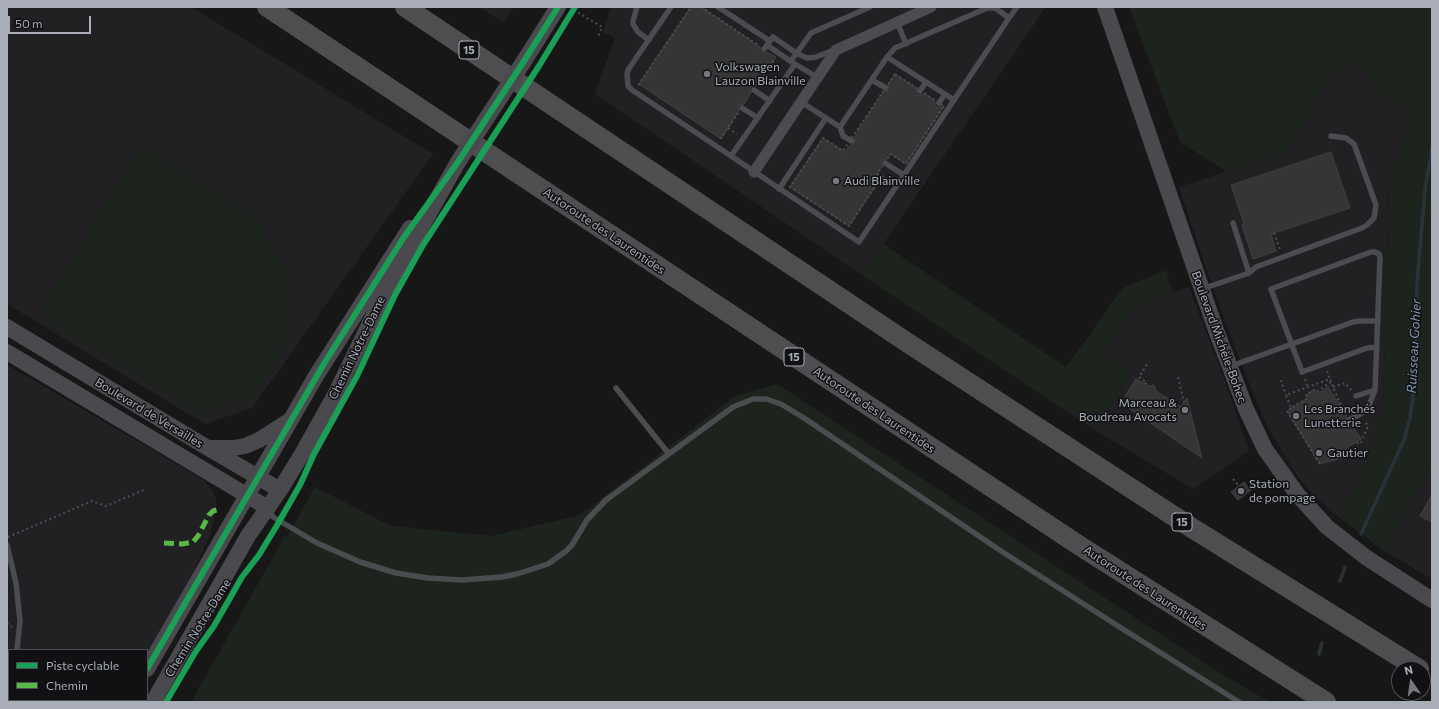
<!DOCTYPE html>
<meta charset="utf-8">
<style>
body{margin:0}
#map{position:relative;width:1439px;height:709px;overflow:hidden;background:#171717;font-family:Commissioner,sans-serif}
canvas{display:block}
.frame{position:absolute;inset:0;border:8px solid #a8adb8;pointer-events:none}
.legend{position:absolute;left:8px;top:649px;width:140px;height:52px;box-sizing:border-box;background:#111113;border:1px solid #4d4f55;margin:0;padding:5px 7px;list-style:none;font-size:12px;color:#a8adb8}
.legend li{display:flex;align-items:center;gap:8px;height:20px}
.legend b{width:20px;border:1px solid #4d4f55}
.north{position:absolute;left:1391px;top:661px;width:40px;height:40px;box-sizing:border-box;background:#111113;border:1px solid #4d4f55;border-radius:50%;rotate:347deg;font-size:11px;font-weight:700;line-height:16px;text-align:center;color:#a8adb8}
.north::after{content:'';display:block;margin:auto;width:14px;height:18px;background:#757880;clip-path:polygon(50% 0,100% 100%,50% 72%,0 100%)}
.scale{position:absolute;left:8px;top:16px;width:83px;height:18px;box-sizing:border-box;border:2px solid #a8adb8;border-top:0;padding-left:5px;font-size:12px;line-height:14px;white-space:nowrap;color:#a8adb8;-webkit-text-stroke:3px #111113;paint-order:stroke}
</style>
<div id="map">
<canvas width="1439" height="709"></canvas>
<div class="frame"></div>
<ul class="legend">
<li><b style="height:5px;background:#1a9f57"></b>Piste cyclable</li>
<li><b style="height:5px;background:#58b947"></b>Chemin</li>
</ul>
<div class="north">N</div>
<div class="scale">50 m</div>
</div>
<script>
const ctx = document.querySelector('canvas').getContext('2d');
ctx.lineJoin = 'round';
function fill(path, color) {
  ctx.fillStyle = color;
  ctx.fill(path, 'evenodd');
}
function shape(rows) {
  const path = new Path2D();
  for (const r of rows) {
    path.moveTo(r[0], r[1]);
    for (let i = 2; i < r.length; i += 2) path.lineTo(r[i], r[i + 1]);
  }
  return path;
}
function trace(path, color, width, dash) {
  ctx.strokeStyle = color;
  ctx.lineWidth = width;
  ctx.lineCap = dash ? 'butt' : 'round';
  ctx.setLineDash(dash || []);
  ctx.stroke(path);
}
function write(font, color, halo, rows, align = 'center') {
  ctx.font = font + ' Commissioner,sans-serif';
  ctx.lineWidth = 3;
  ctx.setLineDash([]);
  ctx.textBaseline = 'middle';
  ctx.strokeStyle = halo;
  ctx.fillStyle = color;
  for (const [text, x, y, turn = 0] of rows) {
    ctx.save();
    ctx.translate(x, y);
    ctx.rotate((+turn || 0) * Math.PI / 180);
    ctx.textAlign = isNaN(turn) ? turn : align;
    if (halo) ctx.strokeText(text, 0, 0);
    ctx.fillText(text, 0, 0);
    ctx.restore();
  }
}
fill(shape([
 [7,7,191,7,433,154,252,408,205,424,7,304],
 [479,7,513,7,504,23],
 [611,7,1046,7,862,275,595,94,615,38,603,32],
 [1355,59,1387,101,1413,108,1389,183,1383,415,1341,519,1314,496,1298,477,1268,428,1255,398,1231,337,1208,274,1179,187,1285,153,1332,75],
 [1189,287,1229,392,1249,451,1193,489,1093,429,1131,374,1102,355,1132,306],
 [7,365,204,480,212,490,216,498,216,511,210,535,192,575,147,655,147,650,9,650,9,700,122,700,120,702,7,702],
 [1432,462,1432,579,1384,551]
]), '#212123');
fill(shape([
 [1129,7,1432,7,1432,462,1384,551,1341,519,1383,415,1389,183,1413,108,1387,101,1355,59,1332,75,1285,153,1227,172,1180,142],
 [140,145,261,220,263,228,264,240,286,266,289,274,285,286,283,305,287,341,256,395,200,413,39,314],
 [883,244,1066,367,1123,288,1166,270,1173,292,1132,306,1102,355,1131,374,1093,429,862,275],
 [777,384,1220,673,1270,702,191,702,285,536,287,537,315,487,391,526,492,536,580,515,735,396]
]), '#1d241e');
trace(shape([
 [1361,534,1404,440,1410,418,1413,396,1417,283,1425,189,1432,148],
 [1340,581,1345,567],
 [1319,654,1322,643]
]), '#2a3239', 3.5);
const building = shape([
 [691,7,701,7,760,47,760,50,762,53,765,53,767,52,776,57,756,86,753,86,750,88,751,93,744,104,739,105,738,108,739,111,721,139,639,84,691,7],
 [895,74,917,88,916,93,918,95,922,95,924,93,935,101,935,105,937,107,944,106,906,164,891,154,887,159,882,160,881,163,882,166,877,174,882,176,849,226,790,187,823,138,845,152,850,145,852,145,855,143,856,141,854,138,858,132,857,131,884,91,886,92,889,90,890,88,888,84,895,74],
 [1331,152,1350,208,1271,234,1276,251,1253,259,1242,225,1244,224,1231,185,1331,152],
 [1136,379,1149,386,1154,385,1156,391,1181,407,1187,398,1202,458,1127,407,1131,401,1125,396,1136,379],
 [1328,387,1347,416,1345,419,1345,422,1348,424,1351,424,1361,439,1348,447,1353,455,1320,464,1287,411,1308,398,1306,395,1314,390,1317,394,1328,387],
 [1244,482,1251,490,1238,500,1231,492,1244,482],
 [1432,495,1432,522,1420,516,1432,495]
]);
fill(building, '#353536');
trace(building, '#3f4043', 1);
trace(shape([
 [701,7,758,45],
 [574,10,602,27,598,37],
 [895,74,944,106,906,164,891,154,877,174,882,176,849,226,790,187,823,138,843,151,895,74],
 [758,83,775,59],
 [640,85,639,84,691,7],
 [728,128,737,134],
 [720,139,738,113],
 [882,176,891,182],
 [1274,233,1280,249],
 [1327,371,1330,379],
 [1178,377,1184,402],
 [1305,379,1308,387],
 [1281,380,1286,395],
 [1331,382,1316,392,1314,390,1306,395,1308,398,1291,408,1286,395,1330,379,1331,382,1333,387,1341,405],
 [1145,384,1147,383,1139,377,1148,363],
 [1333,387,1345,383,1352,391],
 [1291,408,1287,411,1320,464],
 [1357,442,1358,444,1361,442,1368,426,1365,421],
 [1233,479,1239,486],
 [1431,484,1432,485],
 [8,537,92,501,106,506,146,489],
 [7,623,12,627]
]), '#4d4e52', 2, [2, 3]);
trace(shape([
 [637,7,633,21,633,24,638,32,649,40],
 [671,7,628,70,627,74,628,86,632,90,731,156],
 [718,7,770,41],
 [1009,18,1017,7],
 [897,22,906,44],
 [767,45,793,63],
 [764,49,773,37,796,53,807,58,816,57,834,50],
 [791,61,811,33,870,7],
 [817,77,795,64,731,156,859,242,954,100],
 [872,80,886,88],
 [754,90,770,101],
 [920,91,926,82],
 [801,102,840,127,887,57,954,100,1009,18,995,8,987,8,895,48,887,57],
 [939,103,945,94],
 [742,108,758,118],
 [840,127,843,136,852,141],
 [885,163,904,175],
 [779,189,826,118],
 [1249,273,1256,267,1362,228,1367,225,1374,218,1376,205,1354,144,1346,138,1331,136],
 [1202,289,1249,273,1233,223],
 [1231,366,1353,322,1359,321,1378,321],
 [616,388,669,454],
 [1356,396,1375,390,1380,258,1379,254,1375,252,1371,252,1271,289,1302,372,1367,348,1377,347],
 [1349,420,1362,413,1368,408,1375,390],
 [269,509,273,517,317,543,360,562,396,573,428,578,462,580,502,577,517,574,548,564,566,551,572,545,587,520,606,500,733,407,753,399,766,399,781,404,804,418,1001,551,1118,626,1239,702],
 [7,545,16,583,20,621,17,650],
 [7,678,9,674]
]), '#4b4c50', 5.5);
trace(shape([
 [754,172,836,50,931,7]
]), '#4b4c50', 11);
trace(shape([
 [1105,7,1217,333,1246,409,1265,449,1297,494,1327,527,1367,558,1432,600],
 [526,58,558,7],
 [7,327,208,448,280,490],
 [7,352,268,508],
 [208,448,234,448,245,446,259,440,289,421],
 [147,669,316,376,410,228],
 [129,702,130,700],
 [153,702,248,536,280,490,302,454,335,395,388,286,458,162]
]), '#4a4a4e', 16);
trace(shape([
 [267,7,1080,546,1326,702],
 [405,7,908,343,1192,528,1419,669]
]), '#4e4e51', 20);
trace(shape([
 [458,162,526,58]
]), '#4a4a4e', 16);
trace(shape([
 [164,543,182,544,193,542,198,536,209,515,213,511,220,509]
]), '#58b947', 5, [10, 5]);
trace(shape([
 [147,669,325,362,404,237,458,162,526,58,558,7],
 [166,702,196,651,214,626,242,577,259,555,276,527,300,485,314,454,357,376,395,295,423,245,539,66,575,7]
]), '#1a9f57', 6);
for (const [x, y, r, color] of [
 [707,74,4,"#757880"],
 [836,181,4,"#757880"],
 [1185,410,4,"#757880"],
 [1296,416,4,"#757880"],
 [1319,453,4,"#757880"],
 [1241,491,4,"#757880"]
]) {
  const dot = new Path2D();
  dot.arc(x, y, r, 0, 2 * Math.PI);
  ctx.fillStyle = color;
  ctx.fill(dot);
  trace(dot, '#111113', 1.5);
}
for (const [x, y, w] of [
 [469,50,20],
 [794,357,20],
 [1182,522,20]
]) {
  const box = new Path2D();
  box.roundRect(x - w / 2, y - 9, w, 18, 3);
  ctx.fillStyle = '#111113';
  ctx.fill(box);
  trace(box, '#a8adb8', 1);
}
write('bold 11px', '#a8adb8', null, [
 ["15",469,50],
 ["15",794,357],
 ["15",1182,522]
]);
write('12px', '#a8adb8', '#111113', [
 ["Volkswagen",715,67],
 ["Lauzon Blainville",715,81],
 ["Audi Blainville",844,181],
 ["Marceau &",1177,403,"right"],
 ["Boudreau Avocats",1177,417,"right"],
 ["Les Branchés",1304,409],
 ["Lunetterie",1304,423],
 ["Gautier",1327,453],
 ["Station",1249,484],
 ["de pompage",1249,498]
], 'left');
write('12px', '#a8adb8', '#111113', [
 ["Autoroute des Laurentides",604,231,34],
 ["Boulevard Michèle-Bohec",1219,337,70],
 ["Chemin Notre-Dame",357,348,-64],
 ["Autoroute des Laurentides",874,410,34],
 ["Boulevard de Versailles",149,413,31],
 ["Autoroute des Laurentides",1145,588,33],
 ["Chemin Notre-Dame",198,628,-58]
]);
write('italic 13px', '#7f9bb3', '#111113', [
 ["Ruisseau Gohier",1414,346,-87]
]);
</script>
